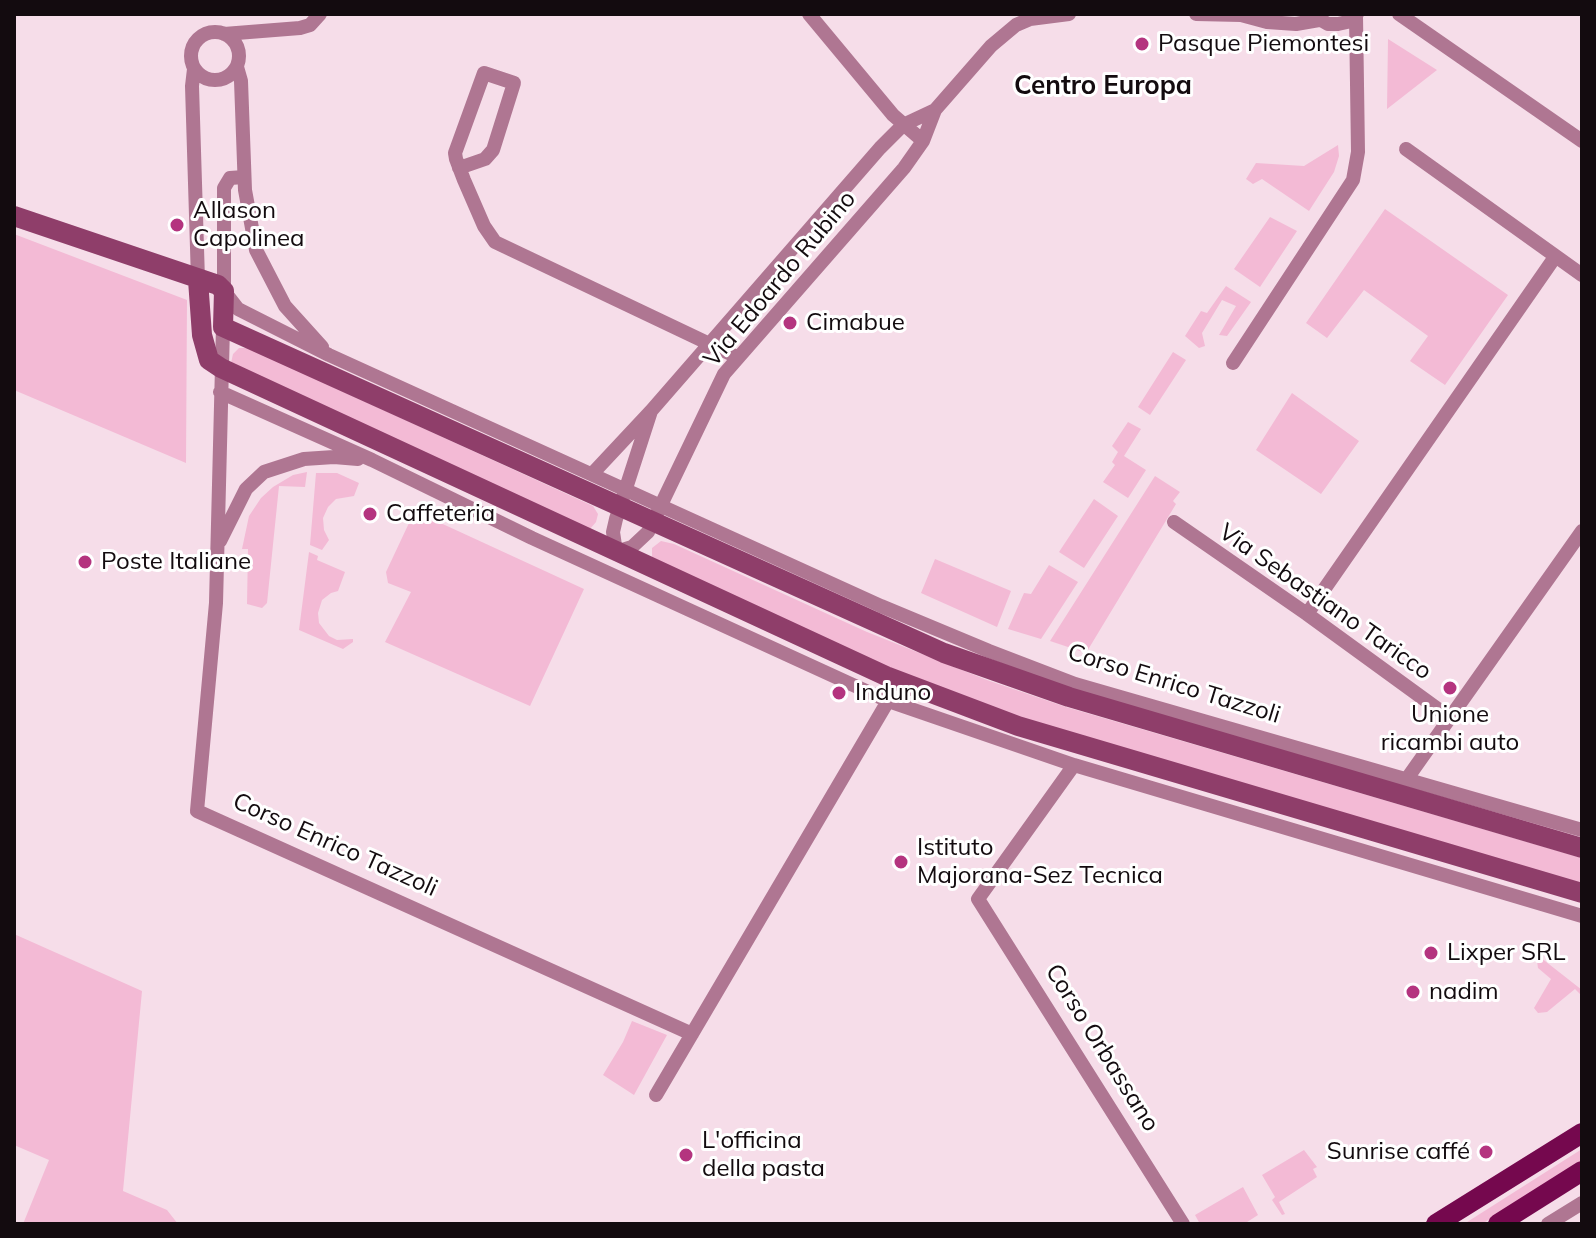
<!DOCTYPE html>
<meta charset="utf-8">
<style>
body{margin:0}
#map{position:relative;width:1596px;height:1238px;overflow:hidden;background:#f6dde9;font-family:Mulish,sans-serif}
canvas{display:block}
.frame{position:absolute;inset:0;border:16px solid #130b0f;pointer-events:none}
</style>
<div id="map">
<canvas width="1596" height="1238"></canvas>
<div class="frame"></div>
</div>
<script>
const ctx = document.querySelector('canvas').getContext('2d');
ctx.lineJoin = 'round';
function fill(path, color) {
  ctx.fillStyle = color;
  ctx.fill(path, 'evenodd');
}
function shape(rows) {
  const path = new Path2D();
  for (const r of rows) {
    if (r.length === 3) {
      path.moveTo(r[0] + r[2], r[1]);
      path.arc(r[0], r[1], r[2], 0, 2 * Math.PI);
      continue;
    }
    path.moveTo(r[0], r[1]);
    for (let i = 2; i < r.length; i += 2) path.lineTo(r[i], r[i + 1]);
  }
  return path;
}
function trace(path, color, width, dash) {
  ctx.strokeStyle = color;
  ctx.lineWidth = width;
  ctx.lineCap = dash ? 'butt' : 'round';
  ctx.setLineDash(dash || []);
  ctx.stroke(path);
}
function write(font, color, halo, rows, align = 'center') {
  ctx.font = font + ' Mulish,sans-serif';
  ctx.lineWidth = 6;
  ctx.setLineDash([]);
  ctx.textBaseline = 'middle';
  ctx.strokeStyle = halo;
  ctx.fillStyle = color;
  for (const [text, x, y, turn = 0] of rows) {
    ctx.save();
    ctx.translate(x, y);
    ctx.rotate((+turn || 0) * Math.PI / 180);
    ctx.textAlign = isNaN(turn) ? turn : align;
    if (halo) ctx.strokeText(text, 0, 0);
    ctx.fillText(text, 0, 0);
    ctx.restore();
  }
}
fill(shape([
 [1388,39,1437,70,1387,109],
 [1338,145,1339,156,1334,172,1309,211,1262,179,1253,184,1246,179,1256,163,1304,166],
 [1385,209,1508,295,1445,385,1410,361,1428,336,1364,290,1327,338,1306,323],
 [1270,217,1297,231,1260,287,1234,269],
 [14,234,187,300,186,463,14,390],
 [1226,286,1251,302,1227,336,1219,335,1236,306,1222,300,1202,333,1205,346,1199,348,1185,336,1201,311,1207,313],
 [239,348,248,348,593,506,598,514,596,522,590,529,231,363,233,354],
 [1173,352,1186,360,1150,415,1138,407],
 [1292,393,1359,441,1321,494,1256,450],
 [1128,422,1141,429,1124,456,1146,470,1128,498,1103,482,1115,465,1112,462,1118,452,1112,446],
 [307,472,305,487,279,486,267,603,262,608,247,604,248,549,242,549,249,516,261,498,273,487,293,475],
 [316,473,337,473,359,483,354,496,336,499,328,507,323,518,324,530,329,540,322,550,310,545],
 [1155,476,1180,492,1173,501,1176,504,1086,653,1050,641],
 [1094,499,1118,516,1084,568,1059,552],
 [421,514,584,589,530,706,385,642,411,592,388,583,386,572,409,523,414,525],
 [661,541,674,544,867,632,987,680,1066,707,1582,858,1582,886,1059,732,921,684,652,560,652,548],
 [309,552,318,556,317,560,345,572,338,591,331,593,322,600,318,613,319,623,329,636,337,640,353,639,353,642,343,649,299,630],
 [935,559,1011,591,997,627,921,593],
 [1049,565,1078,582,1041,639,1008,629,1024,593,1031,594],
 [14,934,142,991,123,1191,167,1210,178,1224,23,1224,49,1160,14,1145],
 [1536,954,1582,990,1582,996,1575,989,1547,1012,1538,1013,1534,1008,1551,979,1538,968],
 [632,1021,667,1035,634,1095,603,1075,623,1042],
 [1582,1149,1582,1160,1482,1224,1464,1224],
 [1304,1150,1317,1167,1313,1169,1317,1177,1279,1202,1285,1214,1282,1215,1272,1200,1275,1197,1262,1175],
 [1243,1187,1258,1215,1244,1224,1200,1224,1195,1215]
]), '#f3bad5');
trace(shape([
 [809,14,893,115,923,141],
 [1196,14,1241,15,1267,22,1296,24,1319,20],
 [1399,14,1582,141],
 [1314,16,1328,24,1338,24,1347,22,1357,14],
 [215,56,24],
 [224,34,300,28,310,25,320,14],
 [237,67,241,81,245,190,256,250,285,306,322,347],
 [194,69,192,86,198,280],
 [1406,149,1582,275],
 [459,168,485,159,493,150,514,83,484,73,455,153,456,159,464,180,484,226,495,242,737,357],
 [244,177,230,178,224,188,224,291,238,309,329,355,881,606,989,651,1075,684,1582,830],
 [223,327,216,603,197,811,692,1034],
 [1233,363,1353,180,1358,152,1356,16],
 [220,392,372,460,532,538,888,701,1074,765,1582,916],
 [651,411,616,519,613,532,616,552,632,547,648,532,724,374,904,168,923,141,935,110,991,46,1016,25,1030,19,1069,14],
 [593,473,651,411,880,148,903,125,935,110],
 [1174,522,1307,614,1450,718],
 [220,541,246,489,264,472,304,459,334,457,358,459],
 [1307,614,1555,257],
 [1074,765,978,899,1183,1224],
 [1406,780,1582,531],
 [656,1095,888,701],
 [1548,1224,1582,1203]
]), '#af7692', 14);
trace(shape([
 [14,216,218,285,224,291,223,327,944,653,1069,697,1582,848],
 [198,280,202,335,209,360,221,368,886,676,1018,726,1582,893]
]), '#8f3e6a', 20);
trace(shape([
 [1436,1224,1582,1133],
 [1498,1224,1582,1171]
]), '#75084e', 20);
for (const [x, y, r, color] of [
 [1142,44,8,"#b4347f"],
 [177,225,8,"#b4347f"],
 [790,323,8,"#b4347f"],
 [370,514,8,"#b4347f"],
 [85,562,8,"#b4347f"],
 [1450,688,8,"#b4347f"],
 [839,693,8,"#b4347f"],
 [901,862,8,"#b4347f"],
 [1431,953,8,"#b4347f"],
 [1413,992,8,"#b4347f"],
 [1486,1152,8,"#b4347f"],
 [686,1155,8,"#b4347f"]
]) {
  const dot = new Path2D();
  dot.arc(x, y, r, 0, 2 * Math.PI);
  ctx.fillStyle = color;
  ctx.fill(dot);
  trace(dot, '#fff', 3);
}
write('24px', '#130b0f', '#fff', [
 ["Pasque Piemontesi",1158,44],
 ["Allason",193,211],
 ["Capolinea",193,239],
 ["Cimabue",806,323],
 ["Caffeteria",386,514],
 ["Poste Italiane",101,562],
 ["Induno",855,693],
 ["Unione",1450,715,"center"],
 ["ricambi auto",1450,743,"center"],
 ["Istituto",917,848],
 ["Majorana-Sez Tecnica",917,876],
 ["Lixper SRL",1447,953],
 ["nadim",1429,992],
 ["L'officina",702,1141],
 ["della pasta",702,1169],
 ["Sunrise caffé",1470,1152,"right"]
], 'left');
write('24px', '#130b0f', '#fff', [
 ["Via Edoardo Rubino",780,279,-50],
 ["Via Sebastiano Taricco",1325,602,35],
 ["Corso Enrico Tazzoli",1174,684,17],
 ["Corso Enrico Tazzoli",335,845,24],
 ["Corso Orbassano",1102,1048,58]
]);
write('bold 26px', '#130b0f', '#fff', [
 ["Centro Europa",1103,86]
]);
</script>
